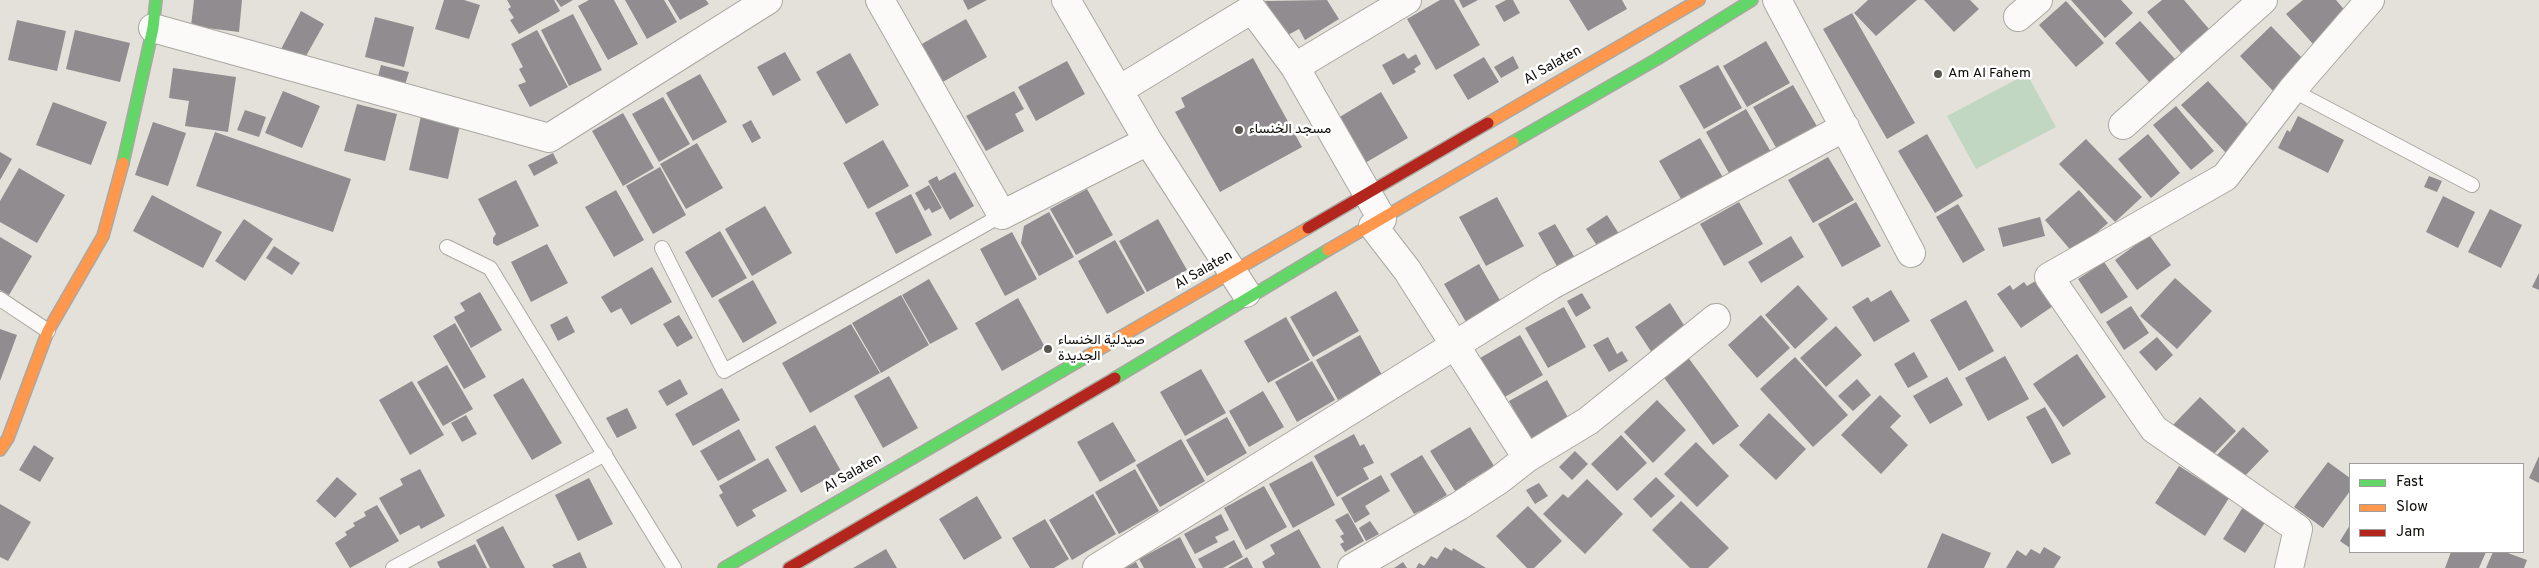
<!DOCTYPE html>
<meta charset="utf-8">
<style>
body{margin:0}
#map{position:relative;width:2539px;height:568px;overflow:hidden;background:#e3e1d9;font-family:Overpass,sans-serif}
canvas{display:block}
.legend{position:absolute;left:2349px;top:463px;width:175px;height:90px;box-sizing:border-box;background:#fff;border:1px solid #9f9e9c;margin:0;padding:6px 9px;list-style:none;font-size:15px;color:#0e0d08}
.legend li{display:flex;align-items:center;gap:10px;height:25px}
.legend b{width:25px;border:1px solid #9f9e9c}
</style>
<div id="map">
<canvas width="2539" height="568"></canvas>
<ul class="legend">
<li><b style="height:6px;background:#63d668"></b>Fast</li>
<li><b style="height:6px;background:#ff974d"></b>Slow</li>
<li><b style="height:6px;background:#b3261e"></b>Jam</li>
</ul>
</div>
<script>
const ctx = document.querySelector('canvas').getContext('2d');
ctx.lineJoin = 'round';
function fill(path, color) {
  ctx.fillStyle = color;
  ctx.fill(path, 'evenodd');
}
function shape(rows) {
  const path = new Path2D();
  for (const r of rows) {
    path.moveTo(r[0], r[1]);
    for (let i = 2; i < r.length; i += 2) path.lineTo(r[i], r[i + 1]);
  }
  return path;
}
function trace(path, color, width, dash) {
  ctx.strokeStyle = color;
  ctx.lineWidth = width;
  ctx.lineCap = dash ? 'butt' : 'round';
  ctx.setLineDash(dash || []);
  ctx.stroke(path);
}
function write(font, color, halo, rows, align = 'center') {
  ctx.font = font + ' Overpass,Vazirmatn,sans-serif';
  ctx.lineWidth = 5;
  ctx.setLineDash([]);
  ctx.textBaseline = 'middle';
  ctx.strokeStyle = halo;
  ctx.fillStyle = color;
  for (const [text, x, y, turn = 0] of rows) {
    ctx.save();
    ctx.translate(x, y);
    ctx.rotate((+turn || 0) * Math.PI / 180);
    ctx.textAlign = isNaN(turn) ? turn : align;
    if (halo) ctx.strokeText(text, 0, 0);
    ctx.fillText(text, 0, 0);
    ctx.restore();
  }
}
fill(shape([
 [2027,74,2056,127,1976,169,1947,116]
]), '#c2d7c2');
fill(shape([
 [194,0,242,0,239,32,191,26],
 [444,0,464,0,480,5,469,39,435,29],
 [507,0,554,0,560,11,519,34,510,20,514,18,508,9,511,7],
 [556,0,573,0,561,7],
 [589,0,614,0,638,44,608,60,578,6],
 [625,0,664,0,677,22,647,39],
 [668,0,706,0,709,4,680,20],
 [963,0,987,0,968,10],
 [1327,0,1339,19,1305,40,1299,29,1286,36,1265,1],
 [1440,0,1454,0,1480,45,1436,70,1407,19],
 [1459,0,1478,0,1463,8],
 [1506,0,1513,0,1520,13,1504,22,1495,6],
 [1569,0,1622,0,1627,9,1588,31],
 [1868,0,1917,0,1876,36,1854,13],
 [1924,0,1970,0,1979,9,1954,32],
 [2071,0,2121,0,2133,13,2105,38],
 [2162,0,2184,0,2209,29,2181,53,2147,12],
 [2303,0,2336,0,2348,14,2313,44,2286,14],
 [2066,1,2104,43,2076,67,2039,25],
 [301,11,324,24,306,56,280,51],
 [1852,13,1915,123,1887,139,1823,29],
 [573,14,602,70,569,86,541,30],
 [375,17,414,27,404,67,365,57],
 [966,19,987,57,941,83,920,45],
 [17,20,66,31,57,71,8,60],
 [2140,21,2176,60,2150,83,2115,43],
 [2271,26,2306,62,2274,92,2240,56],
 [75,30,130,43,120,82,66,69],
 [537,30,568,87,530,107,518,85,526,82,519,69,523,67,511,44],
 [1766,41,1790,83,1747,107,1723,66],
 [785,52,801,80,773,96,757,67],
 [850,53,879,105,846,124,816,72],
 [1404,53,1408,59,1416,54,1421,64,1414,69,1416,72,1393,85,1382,65],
 [1513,56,1519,68,1501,78,1494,67],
 [1484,57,1499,82,1468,100,1453,75],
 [1253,58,1302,147,1220,192,1175,112,1185,107,1181,98],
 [1067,61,1085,94,1036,121,1018,87],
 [381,65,409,72,403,91,376,84],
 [1718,65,1742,108,1704,129,1679,86],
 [173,68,236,77,228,132,185,126,189,101,169,98],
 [700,74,727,122,693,141,666,93],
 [2208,81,2254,131,2227,154,2181,105],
 [1793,85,1818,128,1778,151,1753,107],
 [283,91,320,106,302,148,265,133],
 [1014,91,1024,109,1015,114,1024,131,986,151,966,116],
 [1381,92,1408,138,1365,163,1338,118],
 [663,97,690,144,659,162,632,114],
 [53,102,107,122,91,165,36,145],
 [357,104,397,114,385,161,344,151],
 [2176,106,2214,151,2191,170,2153,125],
 [1746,109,1771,152,1730,175,1706,132],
 [245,110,266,117,259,137,237,130],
 [623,113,654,168,623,186,592,131],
 [421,116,460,125,448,179,409,170],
 [2298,116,2344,140,2328,173,2278,148,2287,130,2290,132],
 [751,120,761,138,752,143,742,125],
 [153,122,186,133,168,186,135,175],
 [215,132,351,179,333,232,196,186],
 [1927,134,1963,196,1935,213,1898,151],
 [2148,134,2180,173,2151,198,2118,159],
 [1700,138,1725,181,1684,204,1659,161],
 [2086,139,2142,197,2115,222,2059,164],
 [883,140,909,186,868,209,843,163],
 [697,143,723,188,686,209,660,164],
 [0,152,12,159,0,180],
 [553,153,558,163,534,176,528,165],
 [1828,157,1854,200,1813,223,1788,180],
 [660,167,686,215,653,234,626,186],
 [19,168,65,195,37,243,0,222,0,201],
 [955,172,974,206,950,220,928,181,937,176,939,181],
 [2429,176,2442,181,2437,192,2424,187],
 [516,180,539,226,497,246,493,243,493,238,496,234,478,199],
 [929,185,942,208,932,213,929,208,925,211,915,193],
 [1087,189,1113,235,1076,255,1050,209],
 [616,190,644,240,614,257,585,207],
 [2079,190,2108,223,2073,253,2045,220],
 [911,194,932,235,896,254,875,213],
 [152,195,222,232,203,268,133,231],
 [2443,196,2475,212,2458,248,2426,232],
 [1497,197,1524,246,1486,266,1459,217],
 [1739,202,1763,244,1724,266,1700,224],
 [1856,202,1881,246,1842,267,1818,224],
 [1958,204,1985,250,1963,263,1936,217],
 [765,206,792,253,752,276,725,229],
 [2490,209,2522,225,2501,268,2468,252],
 [1049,212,1074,257,1039,276,1021,243,1024,226],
 [1607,215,1621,237,1600,250,1586,229],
 [2040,217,2045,236,2003,247,1998,228],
 [244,219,273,239,245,281,215,261],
 [1158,219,1187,270,1147,292,1119,241],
 [1555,224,1575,258,1558,268,1538,233],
 [720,231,747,278,712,298,685,252],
 [1012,232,1037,279,1005,296,980,249],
 [2149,235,2171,265,2137,290,2115,260],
 [1791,236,1804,257,1761,283,1748,262],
 [0,237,32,256,9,295,0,290],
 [1115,240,1145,293,1107,314,1078,261],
 [547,244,568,283,531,302,511,262],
 [274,246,300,263,292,275,266,258],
 [2104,262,2128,297,2101,314,2078,279],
 [1479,264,1501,302,1466,322,1444,284],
 [652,267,672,302,631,325,621,308,611,313,601,297],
 [2539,273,2539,290,2532,287],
 [2175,278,2212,311,2177,349,2140,316],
 [929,279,958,329,930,344,902,295],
 [2039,279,2056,304,2021,328,1997,294,2010,285,2013,290,2024,282,2027,286],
 [753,280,777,323,743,343,718,300],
 [1798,285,1828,319,1795,349,1765,315],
 [1891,290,1910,321,1874,342,1852,307,1868,297,1871,302],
 [1336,291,1359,331,1313,357,1290,317],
 [480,292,502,330,471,348,454,317,465,311,460,303],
 [1582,293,1591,308,1576,317,1567,301],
 [901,295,929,345,881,373,852,323],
 [1018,298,1045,347,1002,371,975,323],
 [1966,300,1994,351,1959,371,1930,320],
 [1670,303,1687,330,1652,353,1635,327],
 [2131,306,2149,333,2124,350,2106,322],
 [1564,307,1586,347,1548,368,1525,328],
 [679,315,693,338,677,347,663,324],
 [1761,315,1790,348,1757,378,1728,345],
 [567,316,575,332,558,341,550,325],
 [1286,317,1310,360,1268,383,1244,341],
 [455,323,486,377,464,389,433,336],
 [851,324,880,373,810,413,782,363],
 [1836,326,1862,355,1826,387,1800,358],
 [0,329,17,335,0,381],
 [1360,335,1382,375,1338,400,1316,360],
 [1520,335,1543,375,1503,398,1480,358],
 [1608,337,1617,354,1622,351,1628,361,1609,372,1593,345],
 [2157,337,2173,355,2156,371,2139,352],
 [1914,352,1928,377,1908,388,1894,364],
 [2077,354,2106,397,2063,427,2033,384],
 [1687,356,1739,426,1713,445,1662,375],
 [2005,356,2029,399,1988,421,1965,378],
 [1795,357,1848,415,1813,447,1760,389],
 [1312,361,1335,400,1297,422,1275,382],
 [447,365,473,409,443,426,417,382],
 [1201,369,1226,413,1185,436,1160,392],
 [889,376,918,428,883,448,854,396],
 [1947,377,1963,405,1930,424,1913,396],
 [523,378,562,443,532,460,493,395],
 [680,379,688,394,667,406,658,391],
 [1857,379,1871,395,1853,411,1838,396],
 [1547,380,1570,421,1532,442,1509,401],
 [412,381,444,435,410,455,379,400],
 [722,388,740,420,693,446,675,414],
 [1263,391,1284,427,1249,447,1229,411],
 [1880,395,1901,416,1890,427,1908,445,1881,474,1841,435],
 [2200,397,2236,431,2209,459,2173,425],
 [1657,400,1686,430,1653,463,1624,432],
 [2045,407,2071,454,2052,464,2026,417],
 [627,408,637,428,617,438,606,418],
 [1769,413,1806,449,1776,480,1739,445],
 [466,415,477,434,462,442,451,423],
 [1227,417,1247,453,1207,476,1186,440],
 [1113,422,1136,461,1100,482,1077,442],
 [815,425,841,471,801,493,775,447],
 [1470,427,1494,466,1466,483,1468,487,1457,494,1430,451],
 [2243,427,2269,451,2241,480,2216,456],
 [739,429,756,460,718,481,700,451],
 [1354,434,1360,446,1364,444,1374,463,1363,468,1369,479,1337,497,1314,456],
 [1621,435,1647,463,1617,491,1591,464],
 [1181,439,1205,481,1160,507,1136,465],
 [1696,442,1729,476,1697,507,1664,474],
 [34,445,54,458,40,482,19,470],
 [1575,451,1588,464,1572,480,1559,467],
 [1422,455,1447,495,1432,504,1434,507,1423,515,1420,511,1414,514,1390,474],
 [2539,456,2539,483,2529,478],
 [768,458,787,491,752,510,756,516,737,527,719,495,723,493,719,486],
 [1312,461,1335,505,1293,528,1269,484],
 [2328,462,2350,478,2350,491,2323,528,2294,507],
 [2179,466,2229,498,2205,536,2155,503],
 [420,469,445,516,421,529,419,525,400,535,379,498,403,485,400,479],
 [1135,469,1159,511,1119,534,1095,492],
 [1381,475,1390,491,1365,506,1370,514,1355,523,1341,498],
 [337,477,357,494,335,518,316,501],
 [1656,477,1675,496,1651,518,1633,499],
 [589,478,613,524,578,541,555,495],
 [1587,479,1623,514,1585,554,1543,514,1563,494,1568,498],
 [1539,483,1548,496,1535,504,1526,490],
 [1264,486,1287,527,1246,550,1224,508],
 [1093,494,1116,534,1072,560,1049,520],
 [977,496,1002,538,964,560,939,519],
 [1681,501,1729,548,1708,568,1690,568,1652,530],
 [0,504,31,522,8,561,0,557],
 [377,505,399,541,350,568,335,543,347,535,345,532,355,526,353,523,366,516,364,512],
 [1528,506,1562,541,1534,568,1527,568,1496,536],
 [2243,507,2266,521,2245,553,2223,539],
 [1348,513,1364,541,1345,552,1340,544,1344,542,1340,536,1344,534,1335,520],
 [1221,514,1229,530,1215,537,1218,542,1195,554,1184,534],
 [1045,519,1069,559,1054,568,1030,568,1012,538],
 [1370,521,1379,534,1366,541,1359,528],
 [2350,525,2350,548,2340,541],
 [503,526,525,568,490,568,476,540],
 [1299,529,1321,568,1265,568,1262,562,1275,554,1270,545],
 [1942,533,1991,553,1984,568,1927,568],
 [1180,537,1196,568,1144,568,1139,559],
 [1234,540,1243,557,1223,568,1203,568,1198,559],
 [475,544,487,568,440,568,437,562],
 [1445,547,1452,551,1453,548,1486,568,1416,568,1419,563,1424,566,1431,556,1437,559],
 [2044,547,2061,557,2054,568,2006,568,2017,550,2026,556,2031,549,2040,554],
 [886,549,897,568,853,568],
 [580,552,587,568,554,568,552,565],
 [2451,552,2486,552,2479,568,2445,568],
 [2493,552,2505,552,2527,560,2524,568,2486,568],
 [1247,557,1253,568,1228,568],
 [1136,562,1139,568,1125,568],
 [1403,562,1407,568,1394,568]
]), '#918c90');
const lane = shape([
 [2292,90,2472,185],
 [447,247,490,268,674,568],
 [662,248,724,371,1002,215],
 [0,299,48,331],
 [393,568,605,454]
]);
const street = shape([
 [880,0,1002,215,1148,141],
 [1066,0,1148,141,1246,293],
 [1777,0,1911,253],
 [2018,17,2038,0],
 [153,28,549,138,768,0],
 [1295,67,1407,0],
 [1119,90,1252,9,1295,67,1382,219],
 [2123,125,2263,0],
 [1373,226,1407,270,1527,458],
 [1097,568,1550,286,1845,127],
 [1352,568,1459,506,1499,480,1527,458,1588,421,1716,318],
 [2289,568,2298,529,2154,429,2049,277,2225,177,2292,90,2370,0]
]);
const fast = shape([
 [1513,142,1657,59,1752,0],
 [123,163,153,28,156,0],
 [1115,378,1328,250],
 [724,568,1086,357]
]);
const slow = shape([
 [1488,123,1699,0],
 [1328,250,1513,142],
 [1086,357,1308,228],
 [0,450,8,438,48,331,103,236,123,163]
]);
const jam = shape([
 [1308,228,1488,123],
 [789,568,1115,378]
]);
trace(lane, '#aaa8a2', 16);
trace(street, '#aaa8a2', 30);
trace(fast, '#aaa8a2', 14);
trace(slow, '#aaa8a2', 14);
trace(jam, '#aaa8a2', 14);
trace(lane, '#fbfaf9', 14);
trace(street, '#fbfaf9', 28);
trace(fast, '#63d668', 11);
trace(slow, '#ff974d', 11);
trace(jam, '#b3261e', 11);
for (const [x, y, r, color] of [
 [1938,74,5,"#595751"],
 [1239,130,5,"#595751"],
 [1048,349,5,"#595751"]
]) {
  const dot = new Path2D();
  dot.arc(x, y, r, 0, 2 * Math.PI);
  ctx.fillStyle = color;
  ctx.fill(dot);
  trace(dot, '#fff', 2);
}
write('14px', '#0e0d08', '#fff', [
 ["Al Salaten",1553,66,-30],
 ["Al Salaten",1204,271,-30],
 ["Al Salaten",853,474,-30]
]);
write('14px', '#0e0d08', '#fff', [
 ["Am Al Fahem",1948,74],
 ["مسجد الخنساء",1249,130],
 ["صيدلية الخنساء",1058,341],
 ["الجديدة",1058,357]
], 'left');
</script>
